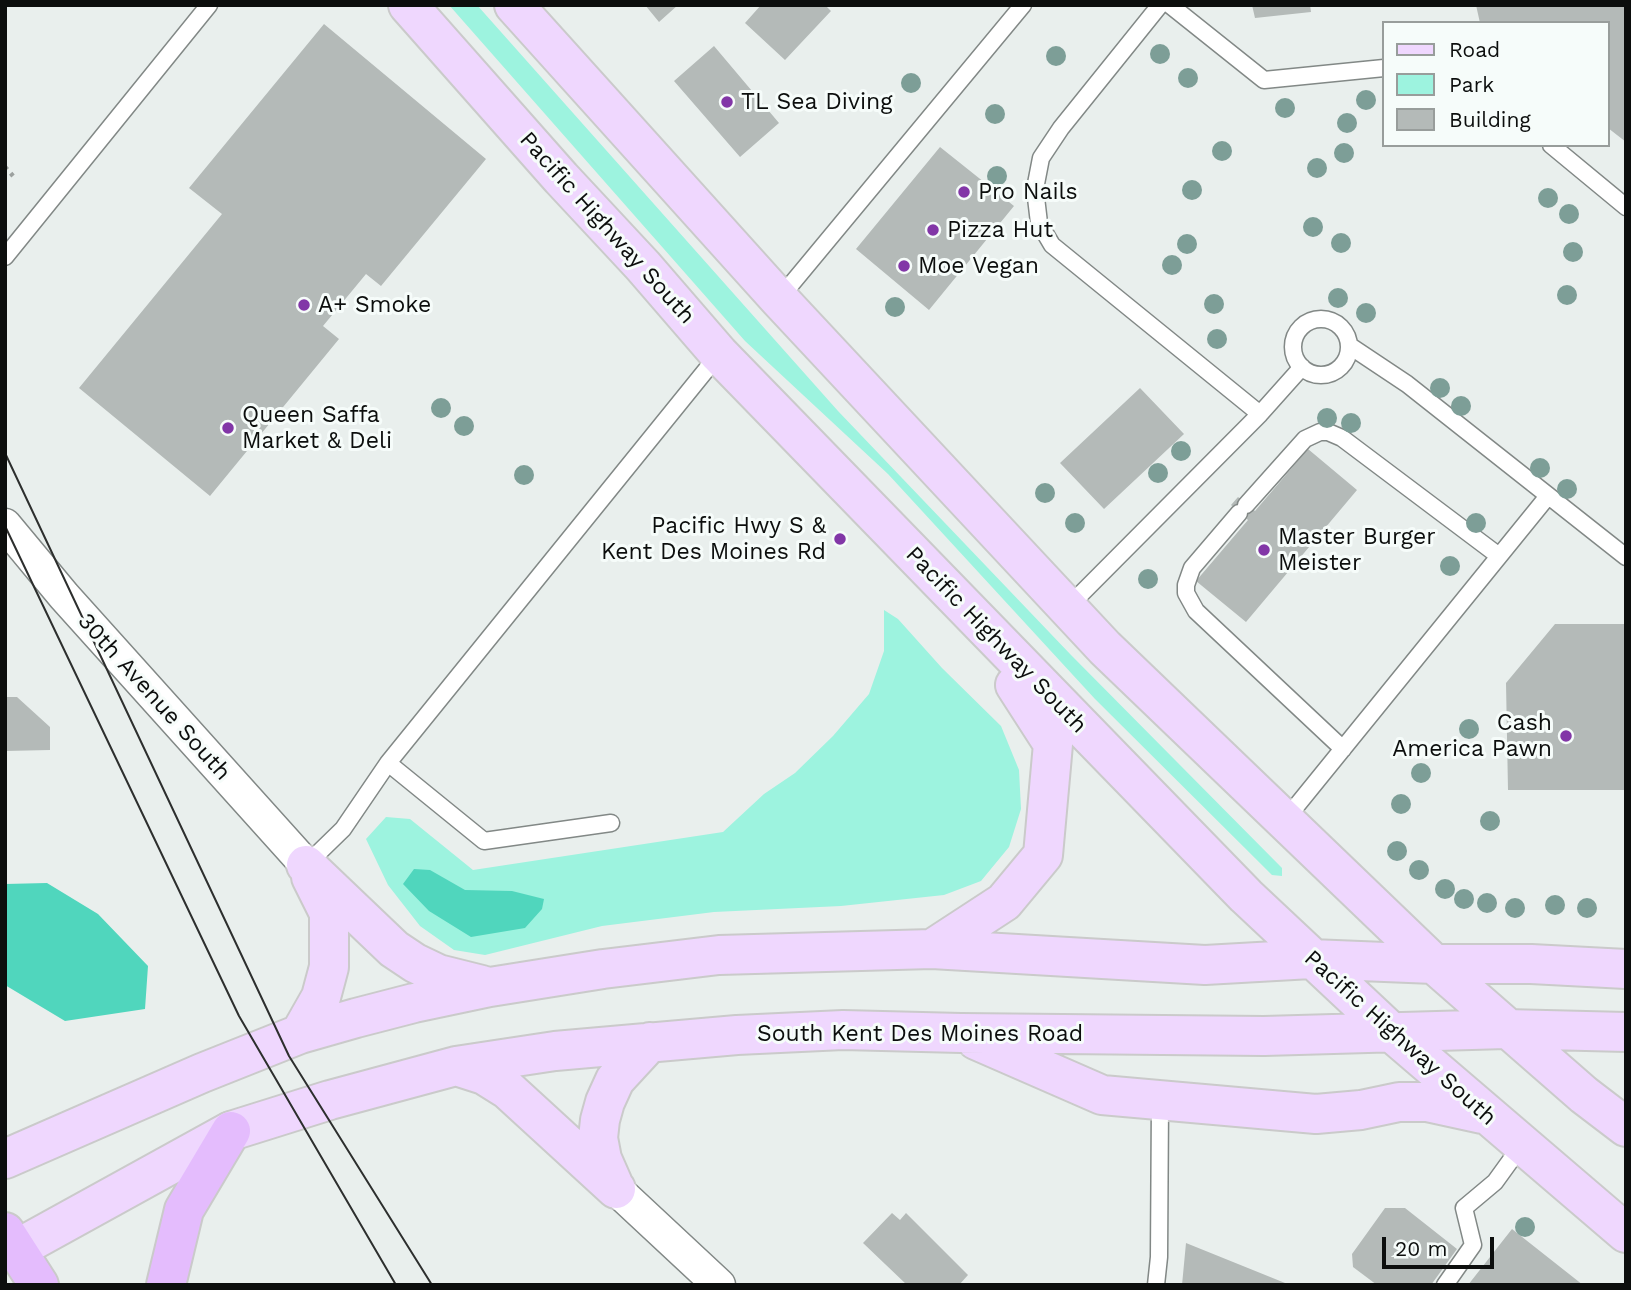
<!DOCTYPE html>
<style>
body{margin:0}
#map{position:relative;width:1631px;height:1290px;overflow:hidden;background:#e9efed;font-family:"Work Sans",sans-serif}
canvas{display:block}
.frame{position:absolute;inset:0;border:7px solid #0c0e0d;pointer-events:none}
.legend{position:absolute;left:1382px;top:21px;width:228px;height:126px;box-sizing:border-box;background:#f6fcfa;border:2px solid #989d9b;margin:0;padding:9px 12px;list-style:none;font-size:21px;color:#0c0e0d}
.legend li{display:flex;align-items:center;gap:14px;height:35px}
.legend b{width:35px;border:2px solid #989d9b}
.scale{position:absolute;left:1382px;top:1237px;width:112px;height:32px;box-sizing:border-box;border:4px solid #0c0e0d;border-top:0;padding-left:9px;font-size:21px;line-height:24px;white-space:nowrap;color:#0c0e0d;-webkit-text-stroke:5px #f6fcfa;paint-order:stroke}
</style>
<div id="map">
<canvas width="1631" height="1290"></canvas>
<div class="frame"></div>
<ul class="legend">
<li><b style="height:9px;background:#efd7fe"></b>Road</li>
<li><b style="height:19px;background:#9df3df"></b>Park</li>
<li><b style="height:19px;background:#b4bab8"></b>Building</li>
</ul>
<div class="scale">20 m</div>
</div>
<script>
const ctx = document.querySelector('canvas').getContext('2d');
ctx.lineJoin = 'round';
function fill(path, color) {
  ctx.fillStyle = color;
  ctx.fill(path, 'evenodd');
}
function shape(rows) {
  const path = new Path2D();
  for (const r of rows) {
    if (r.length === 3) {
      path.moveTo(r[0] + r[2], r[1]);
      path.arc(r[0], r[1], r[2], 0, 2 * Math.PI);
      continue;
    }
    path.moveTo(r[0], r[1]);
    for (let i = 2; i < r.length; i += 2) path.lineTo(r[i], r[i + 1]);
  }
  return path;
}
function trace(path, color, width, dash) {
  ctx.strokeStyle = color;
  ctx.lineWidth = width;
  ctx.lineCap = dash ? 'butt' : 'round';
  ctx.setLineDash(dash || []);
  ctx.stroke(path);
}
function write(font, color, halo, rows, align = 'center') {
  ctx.font = font + ' "Work Sans",sans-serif';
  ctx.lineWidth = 6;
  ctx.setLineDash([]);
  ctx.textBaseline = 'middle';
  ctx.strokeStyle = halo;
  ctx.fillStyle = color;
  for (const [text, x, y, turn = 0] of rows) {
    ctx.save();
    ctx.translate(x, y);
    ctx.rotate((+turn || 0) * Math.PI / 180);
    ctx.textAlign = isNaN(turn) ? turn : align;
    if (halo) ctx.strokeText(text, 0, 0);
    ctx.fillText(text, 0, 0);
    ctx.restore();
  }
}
fill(shape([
 [449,5,477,5,838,411,1071,655,1282,868,1282,876,1272,875,1095,699,888,474,745,341],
 [884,610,898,619,942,668,1001,726,1019,770,1021,809,1009,847,981,881,944,895,841,906,714,912,602,926,485,955,454,950,420,926,388,885,366,839,386,817,410,819,473,870,723,832,764,794,795,773,833,736,869,694,884,651]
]), '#9df3df');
fill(shape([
 [414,869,430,870,465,890,512,891,544,899,542,909,525,928,471,937,429,911,403,884],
 [47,883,98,914,148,966,145,1009,65,1021,5,985,5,884]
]), '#50d6bd');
fill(shape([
 [645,5,678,5,659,22],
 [761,5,825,5,831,11,785,60,745,23],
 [1252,5,1310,5,1311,12,1255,18],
 [1476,5,1626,5,1626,142,1608,128,1608,23,1480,23],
 [324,24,486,159,381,286,366,274,323,326,339,339,210,496,79,388,222,214,189,188],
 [714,46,779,123,740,157,674,81],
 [940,147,1014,206,929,310,856,249],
 [1140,388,1184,434,1104,509,1060,463],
 [1308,449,1357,490,1246,622,1196,581,1248,520,1231,505,1238,497,1255,511],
 [1555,624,1626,624,1626,790,1508,790,1506,683],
 [5,697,17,697,50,727,50,750,5,751],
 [1385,1208,1405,1208,1457,1249,1431,1285,1377,1285,1353,1267,1352,1254],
 [892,1213,900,1220,906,1213,968,1275,959,1285,907,1285,863,1243],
 [1512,1229,1583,1285,1468,1285],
 [1186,1243,1290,1285,1182,1285]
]), '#b4bab8');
const lane = shape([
 [1160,5,1061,128,1041,158,1035,189,1039,223,1052,245,1260,414],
 [1170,5,1264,80,1384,68],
 [1551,145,1626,207],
 [5,257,209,5],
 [779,299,1023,5],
 [1321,347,28],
 [1350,346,1407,384,1626,557],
 [1246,505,1305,439,1320,432,1328,432,1342,438,1499,556],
 [1239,513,1192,568,1186,585,1186,593,1196,611,1343,749],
 [1067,608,1260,414,1302,367],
 [388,763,484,841,611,823],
 [1285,820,1548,496],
 [306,865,343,829,388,763,719,354],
 [1156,1285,1159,1257,1160,1101],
 [1445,1285,1473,1245,1464,1208,1495,1182,1521,1146]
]);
const street = shape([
 [5,525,64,596,306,865],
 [616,1189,719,1285]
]);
const primary = shape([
 [408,5,561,178,643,266,719,354,1246,896,1390,1031,1626,1233],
 [514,5,779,299,1105,648,1434,964,1584,1095,1626,1127],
 [306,865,394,949,415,963,438,974,482,985],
 [932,949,1004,902,1043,855,1053,744,1015,685],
 [300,1034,321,997,329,967,329,913,311,877],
 [976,1040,1102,1095,1316,1114,1361,1110,1399,1102,1427,1102,1482,1114],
 [456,1066,484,1075,508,1090,616,1189],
 [5,1159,202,1073,300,1034,356,1018,414,1003,490,987,603,969,719,955,932,949,1205,965,1311,959,1434,964,1531,964,1626,969],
 [613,1184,602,1159,598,1138,600,1120,605,1102,615,1080,650,1042],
 [17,1249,231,1131,330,1100,456,1066,555,1051,737,1035,843,1030,961,1033,1264,1036,1506,1029,1626,1032]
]);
const highway = shape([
 [5,1232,39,1285],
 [166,1285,184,1210,231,1131]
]);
trace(lane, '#828886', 19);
trace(street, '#828886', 35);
trace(primary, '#cacaca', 42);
trace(highway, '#cacaca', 42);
trace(shape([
 [5,167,14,177]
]), '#9ca19f', 4.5, [3.5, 5]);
trace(lane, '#fff', 16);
trace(street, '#fff', 32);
trace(primary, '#efd7fe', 38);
trace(highway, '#e4bcfd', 38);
trace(shape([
 [5,453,289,1056,432,1285],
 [5,526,239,1016,396,1285]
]), '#2d2f2e', 2);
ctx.fillStyle = '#7d9e97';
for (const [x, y] of [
 [1160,54],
 [1056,56],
 [1188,78],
 [911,83],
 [1366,100],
 [1285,108],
 [995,114],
 [1347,123],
 [1222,151],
 [1344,153],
 [1317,168],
 [997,176],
 [1192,190],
 [1548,198],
 [1569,214],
 [1313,227],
 [1341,243],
 [1187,244],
 [1573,252],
 [1172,265],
 [1567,295],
 [1338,298],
 [1214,304],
 [895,307],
 [1366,313],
 [1217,339],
 [1440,388],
 [1461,406],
 [441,408],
 [1327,418],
 [1351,423],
 [464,426],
 [1181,451],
 [1540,468],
 [1158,473],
 [524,475],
 [1567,489],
 [1045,493],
 [1075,523],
 [1476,523],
 [1450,566],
 [1148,579],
 [1469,729],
 [1421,773],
 [1401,804],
 [1490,821],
 [1397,851],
 [1419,870],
 [1445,889],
 [1464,899],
 [1487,903],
 [1555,905],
 [1515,908],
 [1587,908],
 [1525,1227]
]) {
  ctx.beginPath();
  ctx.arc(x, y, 10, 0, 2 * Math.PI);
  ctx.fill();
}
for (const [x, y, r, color] of [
 [727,102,7,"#8236a7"],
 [964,192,7,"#8236a7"],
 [933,230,7,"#8236a7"],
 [904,266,7,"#8236a7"],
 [304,305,7,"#8236a7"],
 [228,428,7,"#8236a7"],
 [840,539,7,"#8236a7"],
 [1264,550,7,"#8236a7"],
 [1566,736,7,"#8236a7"]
]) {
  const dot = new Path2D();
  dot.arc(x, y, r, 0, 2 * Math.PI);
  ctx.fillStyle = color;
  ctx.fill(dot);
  trace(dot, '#f6fcfa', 2.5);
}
write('23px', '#0c0e0d', '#f6fcfa', [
 ["TL Sea Diving",741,102],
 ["Pro Nails",978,192],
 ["Pizza Hut",947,230],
 ["Moe Vegan",918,266],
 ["A+ Smoke",318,305],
 ["Queen Saffa",242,415],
 ["Market & Deli",242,441],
 ["Pacific Hwy S &",826,526,"right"],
 ["Kent Des Moines Rd",826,552,"right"],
 ["Master Burger",1278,537],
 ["Meister",1278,563],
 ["Cash",1552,723,"right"],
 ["America Pawn",1552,749,"right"]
], 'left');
write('23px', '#0c0e0d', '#f6fcfa', [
 ["Pacific Highway South",607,228,48],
 ["Pacific Highway South",996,640,46],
 ["30th Avenue South",154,697,48],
 ["South Kent Des Moines Road",920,1034],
 ["Pacific Highway South",1400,1038,42]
]);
</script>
